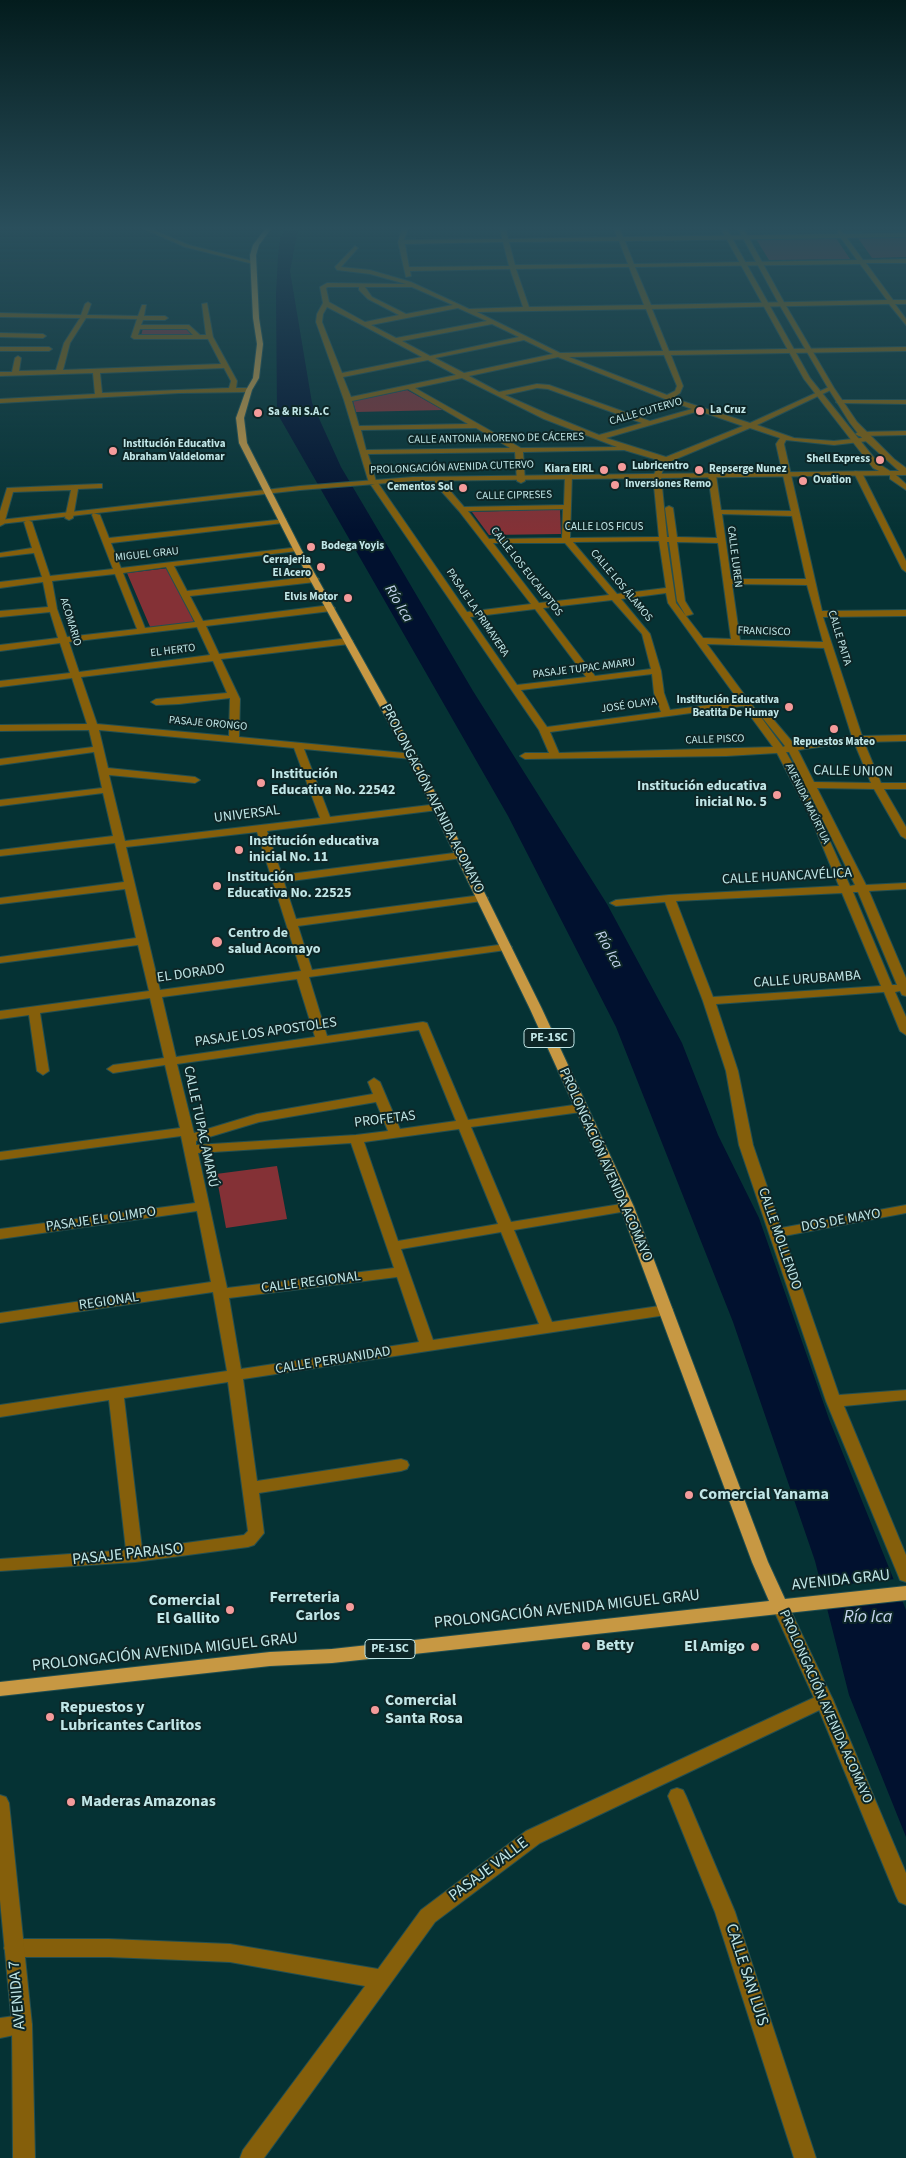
<!DOCTYPE html>
<meta charset="utf-8">
<style>
body{margin:0}
canvas{display:block;background:#053234}
</style>
<canvas width="906" height="2158"></canvas>
<script>
const ctx = document.querySelector('canvas').getContext('2d');
ctx.lineJoin = 'round';
function fill(path, color) {
  ctx.fillStyle = color;
  ctx.fill(path, 'evenodd');
}
function shape(rows) {
  const path = new Path2D();
  for (const r of rows) {
    path.moveTo(r[0], r[1]);
    for (let i = 2; i < r.length; i += 2) path.lineTo(r[i], r[i + 1]);
  }
  return path;
}
function trace(path, color, width, dash) {
  ctx.strokeStyle = color;
  ctx.lineWidth = width;
  ctx.lineCap = dash ? 'butt' : 'round';
  ctx.setLineDash(dash || []);
  ctx.stroke(path);
}
function write(font, color, halo, rows, align = 'center') {
  ctx.font = font + ' "Source Sans 3",sans-serif';
  ctx.lineWidth = 4;
  ctx.setLineDash([]);
  ctx.textBaseline = 'middle';
  ctx.strokeStyle = halo;
  ctx.fillStyle = color;
  for (const [text, x, y, turn = 0] of rows) {
    ctx.save();
    ctx.translate(x, y);
    ctx.rotate((+turn || 0) * Math.PI / 180);
    ctx.textAlign = isNaN(turn) ? turn : align;
    if (halo) ctx.strokeText(text, 0, 0);
    ctx.fillText(text, 0, 0);
    ctx.restore();
  }
}
fill(shape([
 [906,237,906,257,872,258,858,238],
 [836,238,850,259,769,260,756,239],
 [143,328,186,328,192,336,141,336],
 [407,390,443,410,356,412,353,401],
 [560,509,561,534,489,535,472,512],
 [169,568,195,624,151,629,127,573],
 [277,1166,287,1219,226,1228,216,1174]
]), '#843136');
fill(shape([
 [285,229,298,229,290,271,312,403,341,467,473,691,607,904,682,1043,718,1135,759,1218,829,1419,906,1610,906,1837,849,1695,815,1561,733,1322,616,1027,508,816,277,413,276,294,278,256,280,239]
]), '#01112f');
fill(shape([
 [895,1579,903,1599,824,1607,819,1587]
]), '#053234');
const minor = shape([
 [402,229,408,229,404,240,502,239,500,229,506,229,508,239,617,237,614,229,620,229,623,237,839,234,837,232,840,230,844,234,906,233,906,237,847,238,863,260,906,259,906,263,866,263,893,300,906,300,906,304,895,304,906,319,906,325,889,304,652,309,669,351,906,347,906,351,671,355,683,386,680,393,673,398,750,423,829,387,833,387,833,389,757,425,794,438,834,441,871,437,871,441,868,441,834,445,786,440,784,444,822,611,906,610,906,616,823,617,862,736,906,735,906,741,864,742,881,783,906,783,906,789,884,789,906,827,906,839,901,836,874,789,817,788,866,885,906,883,906,889,869,891,906,978,906,996,902,995,900,991,895,992,906,1017,906,1035,900,1031,884,992,716,1004,738,1071,753,1145,781,1228,906,1205,906,1213,784,1236,839,1395,906,1390,906,1400,844,1406,906,1555,906,1582,900,1580,898,1575,826,1401,739,1145,726,1071,703,1001,665,902,616,906,610,903,616,900,669,895,839,886,810,816,777,753,726,756,525,759,520,756,525,753,549,753,539,730,371,485,378,483,467,612,531,604,459,511,435,484,435,480,441,480,464,507,564,505,565,476,572,474,570,538,659,537,653,476,661,461,624,450,523,452,525,481,521,483,517,481,515,452,368,454,376,481,369,483,344,400,316,322,317,314,323,303,320,287,327,283,406,284,370,274,337,270,335,267,355,246,358,248,341,267,370,270,411,282,469,309,523,307,510,269,410,271,411,276,406,277,398,242,402,229],
 [841,238,857,260,634,264,625,241,841,238],
 [619,241,628,264,515,265,509,242,619,241],
 [503,242,509,266,409,267,405,244,503,242],
 [860,264,887,300,651,305,635,267,860,264],
 [629,267,644,305,529,307,516,269,629,267],
 [328,287,359,287,359,290,368,299,399,315,365,322,329,302,326,288,328,287],
 [365,287,412,287,453,305,406,314,372,297,365,287],
 [327,307,362,325,422,357,342,373,322,322,323,314,327,307],
 [458,308,487,321,396,338,371,325,458,308],
 [646,309,663,351,560,353,477,312,646,309],
 [492,324,519,337,430,356,402,341,492,324],
 [524,340,553,354,464,373,435,358,524,340],
 [664,355,677,386,675,391,667,395,569,357,664,355],
 [558,357,665,399,692,409,650,421,549,385,537,384,499,392,469,376,558,357],
 [428,360,456,375,351,397,343,377,428,360],
 [462,378,544,419,617,447,521,448,415,388,462,378],
 [537,388,548,389,642,423,599,435,550,415,505,395,537,388],
 [408,389,468,424,359,426,352,401,408,389],
 [699,411,743,426,666,457,606,438,699,411],
 [476,428,510,448,366,450,361,430,476,428],
 [750,428,780,438,776,444,791,511,721,510,716,475,712,473,708,475,717,538,677,537,673,508,669,506,665,508,669,537,667,537,661,476,664,466,669,462,750,428],
 [563,509,562,538,489,539,468,511,563,509],
 [722,514,792,516,806,579,731,579,722,514],
 [659,541,666,588,617,594,573,542,659,541],
 [667,542,669,542,677,601,686,616,676,603,667,542],
 [677,542,718,543,731,639,703,638,686,616,693,614,685,601,677,542],
 [493,543,565,543,609,595,539,603,493,543],
 [732,584,807,585,823,642,740,640,732,584],
 [666,593,668,603,739,701,670,710,664,693,661,671,650,634,621,599,666,593],
 [612,600,642,634,651,669,595,676,543,608,612,600],
 [535,609,586,677,517,685,470,617,535,609],
 [707,644,824,648,852,737,795,745,767,712,761,712,761,716,785,746,783,747,707,644],
 [652,674,654,693,661,712,547,727,521,690,652,674],
 [743,706,773,747,559,753,550,732,743,706],
 [854,742,871,783,814,782,798,750,854,742],
 [786,752,789,752,804,782,803,782,786,752],
 [806,788,807,788,855,885,850,886,806,788],
 [853,892,858,892,897,985,892,985,853,892],
 [842,893,881,986,713,997,676,901,842,893],
 [88,302,91,304,87,315,138,316,142,305,146,305,144,316,165,316,168,318,165,320,143,320,141,325,189,325,200,335,206,335,202,304,207,303,213,337,237,381,236,388,249,388,252,390,249,392,179,393,0,403,0,399,95,394,93,373,0,376,0,372,12,372,15,358,18,356,21,358,19,371,56,370,64,343,80,318,0,317,0,313,81,315,85,304,88,302],
 [86,318,137,319,131,337,134,339,208,339,221,364,63,370,70,343,86,318],
 [140,329,187,329,193,335,138,335,140,329],
 [224,368,231,381,229,388,102,393,100,373,224,368],
 [0,333,43,334,46,336,43,338,0,337,0,333],
 [0,347,49,347,52,349,49,351,0,351,0,347],
 [840,400,906,400,906,404,838,403,836,402,840,400],
 [906,431,906,435,859,436,855,434,859,432,906,431],
 [855,471,862,473,906,561,906,572,902,569,854,473,855,471],
 [890,475,896,475,906,484,906,490,890,479,890,475],
 [99,484,102,484,102,488,78,489,73,518,69,520,65,518,71,490,13,492,4,524,0,526,0,511,7,488,99,484],
 [93,513,100,515,109,538,286,519,286,523,283,523,111,543,121,568,300,547,300,551,297,551,174,566,187,591,315,576,319,579,315,582,190,596,203,621,331,605,335,608,331,611,206,626,219,654,349,638,353,641,349,644,221,659,240,699,239,737,415,754,415,758,412,759,304,749,330,817,438,804,443,807,438,810,267,831,282,875,462,852,467,855,462,858,284,882,296,919,482,895,488,898,482,901,298,926,312,970,506,944,512,947,506,950,309,977,327,1036,423,1022,427,1023,468,1120,581,1104,586,1105,587,1108,581,1112,471,1127,511,1222,627,1203,632,1204,634,1207,632,1210,627,1211,514,1230,552,1322,666,1305,671,1306,673,1310,671,1314,666,1315,243,1379,257,1481,401,1459,407,1461,409,1465,407,1469,401,1471,259,1493,264,1533,254,1545,248,1547,135,1562,0,1571,0,1559,126,1550,109,1400,0,1417,0,1405,227,1371,213,1292,0,1323,0,1313,211,1282,197,1211,0,1239,0,1229,195,1203,181,1136,0,1160,0,1152,180,1128,165,1065,113,1073,107,1069,113,1065,164,1058,150,998,40,1013,49,1071,43,1075,37,1071,29,1015,0,1019,0,1011,149,991,138,945,0,963,0,957,136,938,125,889,0,904,0,898,124,882,115,843,0,856,0,850,113,836,103,793,0,806,0,800,102,788,94,752,0,765,0,759,93,747,89,730,0,731,0,725,87,724,72,678,0,687,0,681,70,673,60,643,0,651,0,645,58,638,50,612,0,617,0,611,48,607,43,582,0,588,0,582,42,577,34,553,0,557,0,553,32,548,24,522,28,520,32,522,50,576,113,569,92,515,93,513],
 [166,567,195,622,145,628,123,573,166,567],
 [115,574,137,629,67,637,57,609,52,581,115,574],
 [197,627,210,655,79,672,69,642,197,627],
 [213,661,227,693,156,699,151,702,156,705,179,704,230,698,229,736,97,724,81,677,213,661],
 [99,730,294,748,320,818,125,841,109,775,195,783,200,780,195,777,108,768,99,730],
 [257,832,301,971,160,990,126,847,257,832],
 [297,979,315,1037,176,1057,162,997,297,979],
 [419,1030,456,1121,400,1129,380,1082,374,1078,368,1082,373,1094,257,1114,194,1133,177,1064,419,1030],
 [376,1102,388,1131,356,1135,196,1145,196,1141,259,1122,376,1102],
 [459,1129,498,1224,398,1241,364,1142,459,1129],
 [351,1143,394,1268,227,1288,198,1153,351,1143],
 [501,1232,539,1324,433,1340,401,1249,501,1232],
 [397,1277,419,1342,241,1369,229,1298,397,1277],
 [228,1382,248,1531,244,1535,142,1549,124,1398,228,1382],
 [824,1693,830,1695,833,1700,830,1705,540,1843,435,1922,264,2158,240,2158,243,2150,365,1986,230,1962,109,1957,14,1957,7,1954,4,1948,7,1942,14,1939,109,1939,230,1944,378,1969,421,1910,526,1831,824,1693],
 [677,1788,683,1790,686,1796,735,1912,816,2158,794,2158,715,1912,668,1796,671,1790,677,1788],
 [22,2015,29,2018,32,2025,29,2032,0,2038,0,2018,22,2015]
]);
const tertiary = shape([
 [144,229,151,229,189,245,256,262,253,264,185,247,144,229],
 [721,229,727,229,810,378,879,464,890,471,899,471,860,436,850,423,828,388,779,304,738,229,744,229,785,304,834,388,857,422,894,459,906,468,906,475,413,481,300,490,0,524,0,520,300,486,413,477,879,471,873,468,804,379,721,229],
 [780,1599,786,1601,833,1700,906,1873,906,1905,899,1902,896,1896,815,1700,772,1606,774,1601,780,1599],
 [0,1795,6,1797,9,1803,32,2025,35,2158,13,2158,12,2025,0,1900,0,1795]
]);
const primary = shape([
 [265,229,271,229,259,245,256,255,259,318,263,344,259,378,252,390,244,418,247,443,301,549,417,756,542,1009,634,1207,768,1562,785,1599,906,1586,906,1600,332,1663,270,1666,0,1696,0,1682,270,1652,332,1649,769,1601,752,1562,620,1207,530,1009,407,756,293,549,239,443,236,418,246,390,253,378,257,344,253,318,250,255,253,245,265,229]
]);
trace(minor, '#234f51', 2);
trace(tertiary, '#234f51', 2);
trace(primary, '#234f51', 2);
fill(minor, '#855f0b');
fill(tertiary, '#855f0b');
fill(primary, '#c79843');
const sky = ctx.createLinearGradient(0, 0, 0, 531);
sky.addColorStop(0, '#031c1d');
sky.addColorStop(0.43, '#2a4f5c');
sky.addColorStop(1, '#2a4f5c00');
ctx.fillStyle = sky;
ctx.fillRect(0, 0, 906, 531);
for (const [x, y, r, color] of [
 [700,411,5,"#f59b9b"],
 [258,413,5,"#f59b9b"],
 [113,451,5,"#f59b9b"],
 [880,460,5,"#f59b9b"],
 [622,467,5,"#f59b9b"],
 [604,470,5,"#f59b9b"],
 [699,470,5,"#f59b9b"],
 [803,481,5,"#f59b9b"],
 [615,485,5,"#f59b9b"],
 [463,488,5,"#f59b9b"],
 [311,547,5,"#f59b9b"],
 [321,567,5,"#f59b9b"],
 [348,598,5,"#f59b9b"],
 [789,707,5,"#f59b9b"],
 [834,729,5,"#f59b9b"],
 [261,783,5,"#f59b9b"],
 [777,795,5,"#f59b9b"],
 [239,850,5,"#f59b9b"],
 [217,886,5,"#f59b9b"],
 [217,942,6,"#f59b9b"],
 [689,1495,5,"#f59b9b"],
 [350,1607,5,"#f59b9b"],
 [230,1610,5,"#f59b9b"],
 [586,1646,5,"#f59b9b"],
 [755,1647,5,"#f59b9b"],
 [375,1710,5,"#f59b9b"],
 [50,1717,5,"#f59b9b"],
 [71,1802,5,"#f59b9b"]
]) {
  const dot = new Path2D();
  dot.arc(x, y, r, 0, 2 * Math.PI);
  ctx.fillStyle = color;
  ctx.fill(dot);
  trace(dot, '#0d2627', 2);
}
write('bold 11px', '#c1e6e7', '#0d2627', [
 ["La Cruz",710,411],
 ["Sa & Ri S.A.C",268,413],
 ["Institución Educativa",123,445],
 ["Abraham Valdelomar",123,458],
 ["Shell Express",870,460,"right"],
 ["Lubricentro",632,467],
 ["Kiara EIRL",594,470,"right"],
 ["Repserge Nunez",709,470],
 ["Ovation",813,481],
 ["Inversiones Remo",625,485],
 ["Cementos Sol",453,488,"right"],
 ["Bodega Yoyis",321,547],
 ["Cerrajeria",311,561,"right"],
 ["El Acero",311,574,"right"],
 ["Elvis Motor",338,598,"right"],
 ["Institución Educativa",779,701,"right"],
 ["Beatita De Humay",779,714,"right"],
 ["Repuestos Mateo",834,743,"center"]
], 'left');
write('11px', '#c1e6e7', '#0d2627', [
 ["CALLE CUTERVO",646,412,-16],
 ["CALLE ANTONIA MORENO DE CÁCERES",496,439,-1],
 ["PROLONGACIÓN AVENIDA CUTERVO",452,468,-2],
 ["CALLE CIPRESES",514,496,-1],
 ["CALLE LOS FICUS",604,528],
 ["MIGUEL GRAU",147,555,-6],
 ["CALLE LUREN",734,557,83],
 ["CALLE LOS EUCALIPTOS",526,572,52],
 ["CALLE LOS ÁLAMOS",621,586,50],
 ["PASAJE LA PRIMAVERA",477,613,56],
 ["ACOMARIO",70,622,73],
 ["FRANCISCO",764,632,2],
 ["CALLE PAITA",839,638,73],
 ["EL HERTO",173,651,-7],
 ["PASAJE TUPAC AMARU",584,669,-7],
 ["JOSÉ OLAYA",629,706,-8],
 ["PASAJE ORONGO",208,724,5],
 ["CALLE PISCO",715,740,-2],
 ["AVENIDA MAÚRTUA",807,804,64]
]);
for (const [x, y, w] of [
 [549,1038,50],
 [390,1649,50]
]) {
  const box = new Path2D();
  box.roundRect(x - w / 2, y - 9.5, w, 19, 4);
  ctx.fillStyle = '#0d2627';
  ctx.fill(box);
  trace(box, '#c1e6e7', 1);
}
write('bold 12px', '#c1e6e7', null, [
 ["PE-1SC",549,1038],
 ["PE-1SC",390,1649]
]);
write('14px', '#c1e6e7', '#0d2627', [
 ["CALLE UNION",853,772,1],
 ["PROLONGACIÓN AVENIDA ACOMAYO",432,799,63],
 ["UNIVERSAL",247,815,-7],
 ["CALLE HUANCAVÉLICA",787,877,-3],
 ["EL DORADO",191,974,-8],
 ["CALLE URUBAMBA",807,980,-4],
 ["PASAJE LOS APOSTOLES",266,1033,-8],
 ["PROFETAS",385,1120,-7],
 ["CALLE TUPAC AMARÚ",200,1127,78],
 ["PROLONGACIÓN AVENIDA ACOMAYO",605,1165,66],
 ["PASAJE EL OLIMPO",101,1220,-8],
 ["DOS DE MAYO",841,1221,-10],
 ["CALLE MOLLENDO",779,1239,71],
 ["CALLE REGIONAL",311,1283,-7],
 ["REGIONAL",109,1302,-8],
 ["CALLE PERUANIDAD",333,1361,-9],
 ["PROLONGACIÓN AVENIDA ACOMAYO",825,1707,66]
]);
write('bold 14px', '#c1e6e7', '#0d2627', [
 ["Institución",271,775],
 ["Educativa No. 22542",271,791],
 ["Institución educativa",767,787,"right"],
 ["inicial No. 5",767,803,"right"],
 ["Institución educativa",249,842],
 ["inicial No. 11",249,858],
 ["Institución",227,878],
 ["Educativa No. 22525",227,894],
 ["Centro de",228,934],
 ["salud Acomayo",228,950]
], 'left');
write('italic 15px', '#c5d5ee', '#0d2627', [
 ["Río Ica",398,604,59],
 ["Río Ica",608,950,61]
]);
write('bold 16px', '#c1e6e7', '#0d2627', [
 ["Comercial Yanama",699,1495],
 ["Ferreteria",340,1598,"right"],
 ["Carlos",340,1616,"right"],
 ["Comercial",220,1601,"right"],
 ["El Gallito",220,1619,"right"],
 ["Betty",596,1646],
 ["El Amigo",745,1647,"right"],
 ["Comercial",385,1701],
 ["Santa Rosa",385,1719],
 ["Repuestos y",60,1708],
 ["Lubricantes Carlitos",60,1726],
 ["Maderas Amazonas",81,1802]
], 'left');
write('16px', '#c1e6e7', '#0d2627', [
 ["PASAJE PARAISO",128,1555,-6],
 ["AVENIDA GRAU",841,1581,-6],
 ["PROLONGACIÓN AVENIDA MIGUEL GRAU",567,1610,-6],
 ["PROLONGACIÓN AVENIDA MIGUEL GRAU",165,1653,-6],
 ["PASAJE VALLE",489,1870,-37],
 ["CALLE SAN LUIS",746,1975,72],
 ["AVENIDA 7",18,1995,-95]
]);
write('italic 18px', '#c5d5ee', '#0d2627', [
 ["Río Ica",868,1618]
]);
</script>
